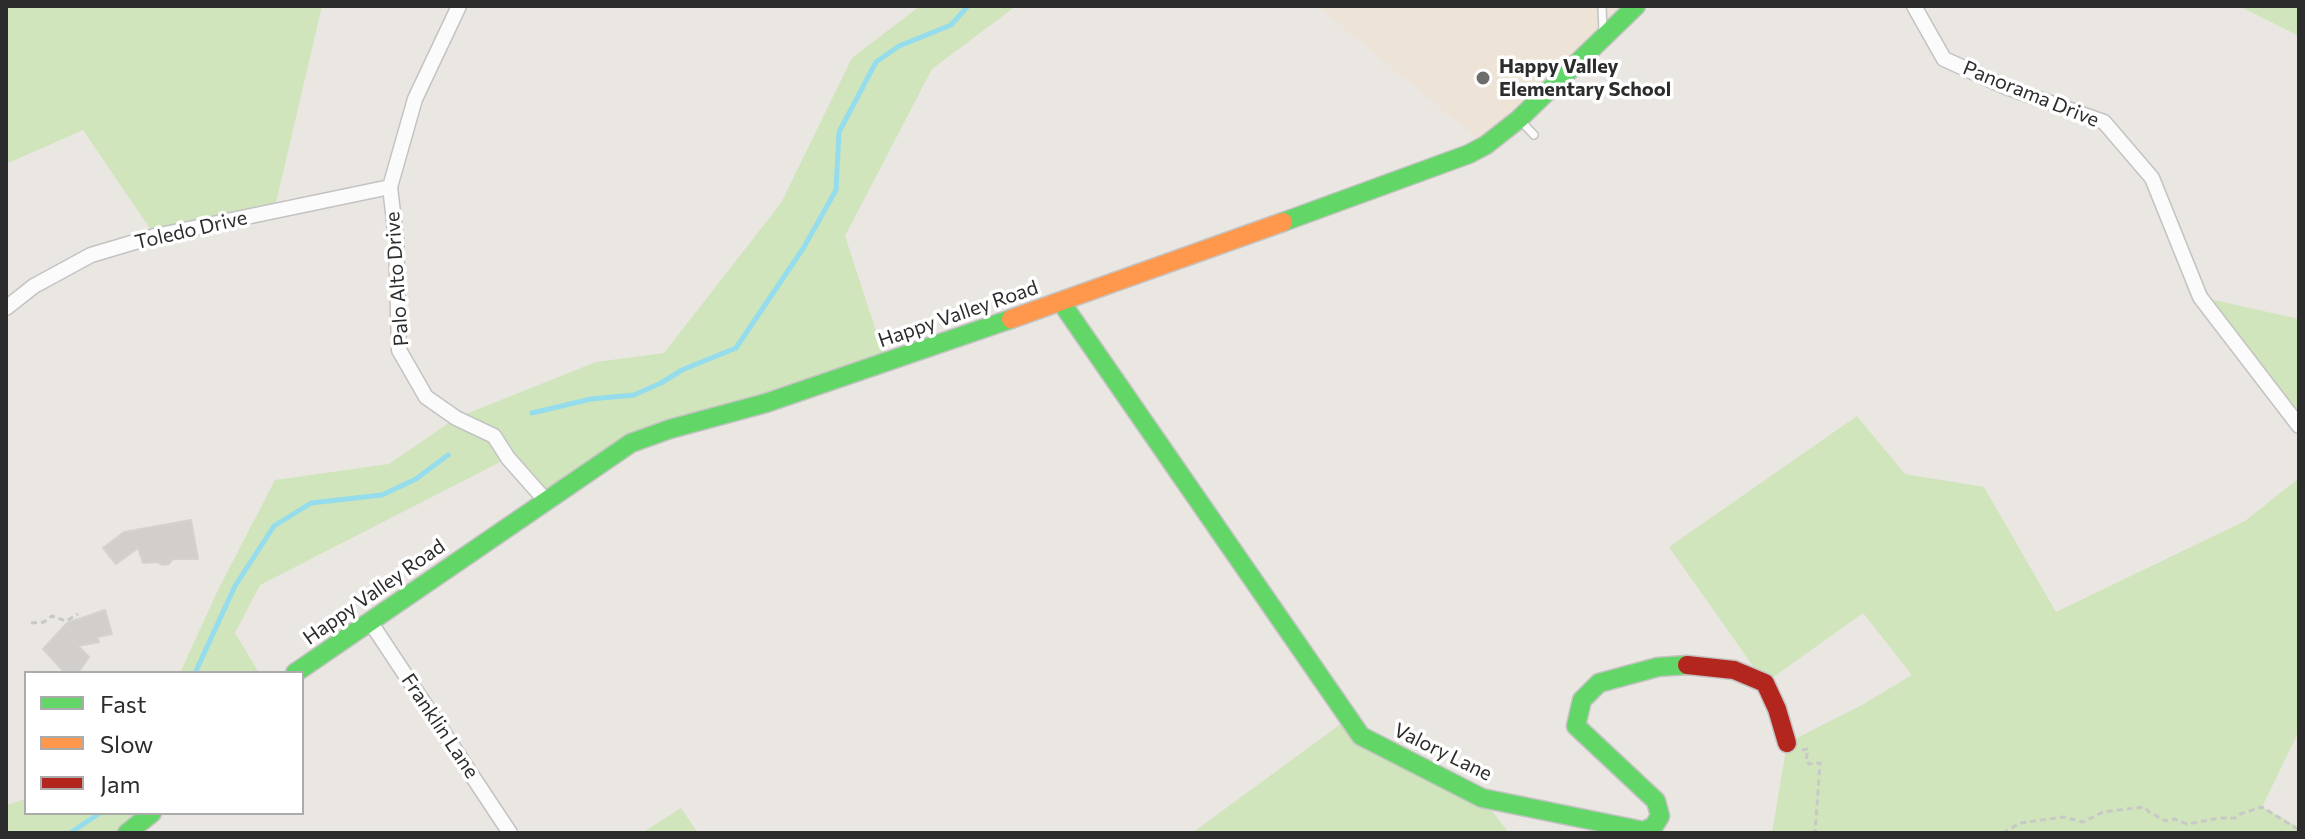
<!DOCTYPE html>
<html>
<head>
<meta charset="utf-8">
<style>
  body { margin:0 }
  #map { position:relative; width:2305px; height:839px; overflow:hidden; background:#eae6e2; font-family:Commissioner,sans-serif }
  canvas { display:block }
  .frame { position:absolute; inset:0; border:8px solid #2c2c2c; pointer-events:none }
  .legend { position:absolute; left:24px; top:671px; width:280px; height:144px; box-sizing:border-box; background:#fff; border:2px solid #ababab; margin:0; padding:10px 14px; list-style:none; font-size:24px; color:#2c2c2c }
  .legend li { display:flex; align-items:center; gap:16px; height:40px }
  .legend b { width:40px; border:2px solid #ababab }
</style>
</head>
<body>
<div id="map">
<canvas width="2305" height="839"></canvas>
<div class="frame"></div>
<ul class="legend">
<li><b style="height:10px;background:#63d668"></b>Fast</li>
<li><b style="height:10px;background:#ff974d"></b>Slow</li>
<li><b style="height:10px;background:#b3261e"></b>Jam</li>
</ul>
</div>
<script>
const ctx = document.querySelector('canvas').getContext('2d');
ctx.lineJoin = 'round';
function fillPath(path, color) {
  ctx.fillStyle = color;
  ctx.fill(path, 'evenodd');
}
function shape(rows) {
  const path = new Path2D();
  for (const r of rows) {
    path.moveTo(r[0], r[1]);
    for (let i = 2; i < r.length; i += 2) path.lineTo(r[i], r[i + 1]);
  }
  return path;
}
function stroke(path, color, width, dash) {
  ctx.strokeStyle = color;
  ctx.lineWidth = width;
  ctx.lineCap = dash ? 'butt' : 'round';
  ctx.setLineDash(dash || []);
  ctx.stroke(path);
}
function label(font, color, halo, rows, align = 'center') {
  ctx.font = font + ' Commissioner,sans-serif';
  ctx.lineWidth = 7;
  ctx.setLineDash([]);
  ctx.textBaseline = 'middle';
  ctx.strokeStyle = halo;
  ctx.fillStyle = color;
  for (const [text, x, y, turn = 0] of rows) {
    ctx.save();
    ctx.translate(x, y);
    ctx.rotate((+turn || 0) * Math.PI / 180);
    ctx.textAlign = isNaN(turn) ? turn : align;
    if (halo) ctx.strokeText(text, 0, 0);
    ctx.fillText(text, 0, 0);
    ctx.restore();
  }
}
fillPath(shape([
  [1317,6,1636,6,1486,145]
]), '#ede4d7');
fillPath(shape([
  [6,6,322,6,274,211,155,236,83,130,6,164],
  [920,6,1016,6,932,69,845,236,886,362,670,429,546,501,508,458,260,585,235,633,259,673,180,673,218,590,275,480,389,464,456,418,596,362,664,353,781,203,852,58],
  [2239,6,2299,6,2299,36],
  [2200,297,2299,319,2299,426],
  [1857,416,1905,474,1984,487,2056,612,2245,521,2299,478,2299,731,2262,807,2299,827,2299,833,1772,833,1787,743,1860,706,1912,675,1863,613,1765,683,1669,547],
  [1349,718,1361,736,1482,798,1509,833,1192,833],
  [26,799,26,813,152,813,127,833,6,833,6,805],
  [681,808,698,833,642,833]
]), '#d0e5bb');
stroke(shape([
  [532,413,591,399,634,395,661,383,682,370,736,348,804,247,836,190,839,132,876,62,899,46,951,25,968,6],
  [195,673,235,586,274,526,311,503,382,495,416,479,448,455],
  [70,833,100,813]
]), '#95ddec', 5);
const building = shape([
  [191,520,198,559,173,559,169,564,162,565,157,562,143,563,138,548,116,564,103,548,124,532,191,520],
  [105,610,112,634,97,637,99,642,78,646,89,657,78,673,65,673,43,649,67,623,105,610]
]);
fillPath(building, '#d1cecb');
stroke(building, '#d5d2ce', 2);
const lane = shape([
  [1602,6,1603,32],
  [1520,120,1534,135]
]);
const street = shape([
  [459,6,415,99,390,187,396,238,399,350,426,397,456,418,494,436,508,458,546,501],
  [1914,6,1944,59,2006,87,2104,122,2152,178,2200,297,2299,426],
  [6,308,34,286,91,255,155,236,390,187],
  [369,620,510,833]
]);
const fast = shape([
  [1283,222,1469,154,1486,145,1519,119,1636,6],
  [1061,302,1361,736,1482,798,1644,831,1654,826,1660,816,1656,801,1576,726,1582,700,1599,683,1658,667,1687,665],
  [295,673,631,443,670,429,766,403,1011,319],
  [127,833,152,813]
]);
const slow = shape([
  [1011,319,1283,222]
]);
const jam = shape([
  [1687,665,1734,670,1765,683,1777,709,1787,743]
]);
stroke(lane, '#c4c3c3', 10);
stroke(street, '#c4c3c3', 17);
stroke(fast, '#c4c3c3', 21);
stroke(slow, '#c4c3c3', 21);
stroke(jam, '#c4c3c3', 21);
stroke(shape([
  [31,623,44,622,52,616,66,621,78,614],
  [1802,750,1808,749,1806,761,1809,764,1820,763,1815,833],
  [2003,833,2020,823,2064,817,2083,822,2103,812,2144,807,2149,812,2166,821,2174,819,2187,824,2220,818,2235,818,2240,814,2262,807,2299,830]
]), '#c8c8c7', 3, [6, 4]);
stroke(lane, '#fcfbfb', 7);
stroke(street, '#fcfbfb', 14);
stroke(fast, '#63d668', 18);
stroke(slow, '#ff974d', 18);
stroke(jam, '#b3261e', 18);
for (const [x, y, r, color] of [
  [1483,78,8,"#6e6d6c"]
]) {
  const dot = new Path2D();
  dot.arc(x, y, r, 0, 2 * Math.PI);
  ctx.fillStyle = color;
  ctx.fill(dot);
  stroke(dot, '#fff', 3);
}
label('bold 20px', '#2c2c2c', '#fff', [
  ["Happy Valley",1499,66],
  ["Elementary School",1499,89]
], 'left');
label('20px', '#2c2c2c', '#fff', [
  ["Panorama Drive",2031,94,22],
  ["Toledo Drive",191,230,-13],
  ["Palo Alto Drive",397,279,-94],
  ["Happy Valley Road",958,314,-19],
  ["Happy Valley Road",374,592,-35],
  ["Franklin Lane",440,726,56],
  ["Valory Lane",1443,752,26]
]);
</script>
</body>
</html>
